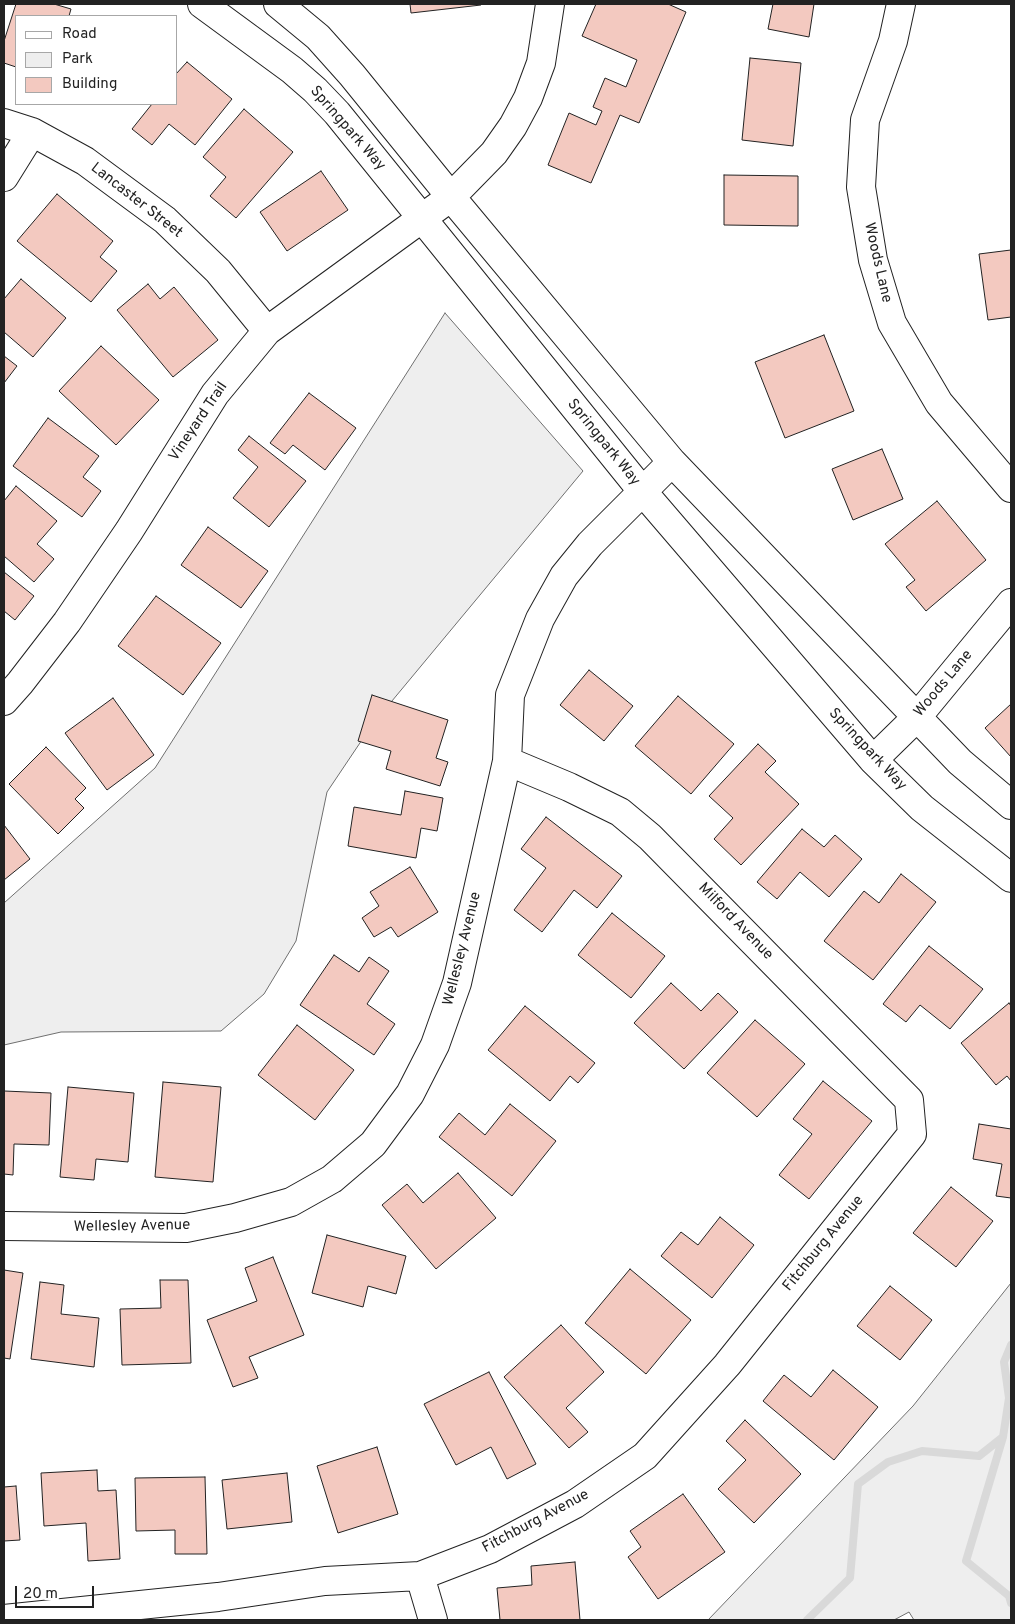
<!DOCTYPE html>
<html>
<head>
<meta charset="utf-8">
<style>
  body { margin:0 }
  #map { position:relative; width:1015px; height:1624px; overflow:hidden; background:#fff; font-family:Overpass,sans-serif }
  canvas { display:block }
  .frame { position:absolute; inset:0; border:5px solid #222; pointer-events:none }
  .legend { position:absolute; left:15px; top:15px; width:162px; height:90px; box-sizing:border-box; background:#fff; border:1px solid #a7a7a7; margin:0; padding:6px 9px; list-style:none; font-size:15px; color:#222 }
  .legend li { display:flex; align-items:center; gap:10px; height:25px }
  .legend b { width:25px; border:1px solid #a7a7a7 }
  .scale { position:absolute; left:15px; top:1586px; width:79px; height:22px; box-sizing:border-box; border:2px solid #222; border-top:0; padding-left:6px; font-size:15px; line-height:18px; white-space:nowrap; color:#222; -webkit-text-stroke:4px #fff; paint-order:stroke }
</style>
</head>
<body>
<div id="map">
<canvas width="1015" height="1624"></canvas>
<div class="frame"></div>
<ul class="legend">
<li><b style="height:6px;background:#fff"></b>Road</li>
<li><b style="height:14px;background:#eee"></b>Park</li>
<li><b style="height:14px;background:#f3c9c0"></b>Building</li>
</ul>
<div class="scale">20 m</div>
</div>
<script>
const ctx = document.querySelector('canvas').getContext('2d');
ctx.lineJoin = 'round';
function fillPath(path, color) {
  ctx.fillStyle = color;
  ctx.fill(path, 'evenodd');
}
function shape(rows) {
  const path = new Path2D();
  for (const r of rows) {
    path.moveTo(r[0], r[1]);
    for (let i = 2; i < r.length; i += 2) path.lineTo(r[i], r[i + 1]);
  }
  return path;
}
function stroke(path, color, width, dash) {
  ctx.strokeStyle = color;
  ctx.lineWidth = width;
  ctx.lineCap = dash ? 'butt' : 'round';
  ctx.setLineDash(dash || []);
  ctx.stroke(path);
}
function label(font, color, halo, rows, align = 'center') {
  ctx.font = font + ' Overpass,sans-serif';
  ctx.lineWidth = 4;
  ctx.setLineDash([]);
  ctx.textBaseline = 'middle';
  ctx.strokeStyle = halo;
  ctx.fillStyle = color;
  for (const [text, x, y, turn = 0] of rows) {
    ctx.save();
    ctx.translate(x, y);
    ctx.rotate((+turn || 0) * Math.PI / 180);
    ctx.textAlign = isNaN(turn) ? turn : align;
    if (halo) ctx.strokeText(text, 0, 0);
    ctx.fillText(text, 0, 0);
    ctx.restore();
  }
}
const green = shape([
  [445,313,583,471,372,725,327,792,296,941,264,994,221,1031,61,1032,4,1045,4,903,155,768,445,313],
  [1011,1283,1011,1620,914,1620,909,1612,894,1620,708,1620,913,1406,1011,1283]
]);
fillPath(green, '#eee');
stroke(green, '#6f6f6f', 1);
stroke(shape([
  [1003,1437,966,1561,1009,1596,1011,1603],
  [807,1620,850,1578,858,1484,888,1462,922,1451,979,1456,1003,1437,1009,1398,1004,1362,1011,1345]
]), '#d9d9d9', 8);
const building = shape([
  [16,4,54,4,71,9,69,16,16,16,16,67,4,63,4,41,16,4],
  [410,4,481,4,481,5,411,13,410,4],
  [596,4,668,4,686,12,639,123,620,115,591,183,548,165,569,113,596,125,602,111,593,107,605,78,626,87,637,60,582,36,596,4],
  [773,4,814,4,809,37,768,29,773,4],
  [750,58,801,63,793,146,742,140,750,58],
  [187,62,232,99,195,145,169,124,152,145,132,129,152,104,176,104,176,74,187,62],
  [244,109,293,152,236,218,210,196,226,177,203,157,244,109],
  [321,171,348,210,287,251,260,212,321,171],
  [724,175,798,176,798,226,724,225,724,175],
  [57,194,113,241,100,257,117,271,91,302,17,241,57,194],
  [1011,250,1011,317,988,320,979,254,1011,250],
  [21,279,66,318,33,357,4,332,4,299,21,279],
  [148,284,160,299,174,287,218,340,173,377,117,310,148,284],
  [824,335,854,411,785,438,755,362,824,335],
  [101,346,159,400,116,445,59,391,101,346],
  [4,356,17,366,4,383,4,356],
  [309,393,356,428,325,470,293,445,285,454,270,443,309,393],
  [48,418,99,456,83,477,101,491,82,517,13,466,48,418],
  [249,436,306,481,269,527,233,498,258,467,238,450,249,436],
  [882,449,903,499,853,520,832,469,882,449],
  [16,486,57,521,37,544,54,559,34,582,4,556,4,501,16,486],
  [937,501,986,560,926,611,906,587,915,580,885,544,937,501],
  [208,527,268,571,241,608,181,565,208,527],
  [4,572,34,596,15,620,4,611,4,572],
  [156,596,221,643,183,695,118,646,156,596],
  [589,670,633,706,604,741,560,705,589,670],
  [372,695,448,720,436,758,448,762,440,786,386,769,391,751,358,741,372,695],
  [678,696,734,744,691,794,635,746,678,696],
  [113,698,154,755,107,790,65,733,113,698],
  [1011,704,1011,757,985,728,1011,704],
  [758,744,776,761,765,772,799,804,741,865,714,839,733,818,709,796,758,744],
  [46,747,86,788,75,799,84,808,58,834,9,784,46,747],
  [405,791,443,798,437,831,421,828,416,858,348,846,354,807,401,815,405,791],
  [546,817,622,876,597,908,574,890,542,932,514,910,546,868,521,849,546,817],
  [4,825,30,859,4,880,4,825],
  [802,829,824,847,835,835,862,859,829,897,800,872,777,899,757,882,802,829],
  [410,867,438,912,398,937,391,927,374,937,362,918,379,906,370,892,410,867],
  [901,874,936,902,873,980,824,941,864,891,879,903,901,874],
  [612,913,665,956,631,998,578,955,612,913],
  [929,946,983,989,950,1029,920,1005,906,1022,883,1004,929,946],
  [334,955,359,972,369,957,389,971,367,1004,395,1024,374,1055,300,1005,334,955],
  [671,983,701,1011,718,993,738,1012,684,1069,634,1023,671,983],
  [1009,1003,1011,1006,1011,1081,1007,1076,996,1085,961,1043,1009,1003],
  [525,1006,595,1063,578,1083,570,1076,550,1101,488,1050,525,1006],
  [755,1020,805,1064,757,1117,707,1073,755,1020],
  [297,1025,354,1070,315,1120,258,1075,297,1025],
  [823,1081,872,1121,809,1199,779,1175,812,1134,793,1119,823,1081],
  [163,1082,221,1087,213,1182,155,1177,163,1082],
  [68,1087,134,1093,128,1162,96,1159,94,1180,60,1177,68,1087],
  [4,1091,51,1093,49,1145,14,1144,13,1175,4,1174,4,1091],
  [510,1104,556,1141,512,1196,439,1137,459,1113,485,1135,510,1104],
  [979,1124,1011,1129,1011,1198,996,1196,1002,1164,973,1159,979,1124],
  [458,1173,496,1218,436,1269,382,1205,407,1184,423,1203,458,1173],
  [951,1187,993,1221,956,1267,913,1233,951,1187],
  [720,1217,754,1245,712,1298,661,1256,681,1232,698,1245,720,1217],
  [327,1235,406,1256,396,1294,368,1286,363,1307,312,1293,327,1235],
  [273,1257,304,1335,249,1357,258,1378,233,1387,207,1320,257,1301,245,1268,273,1257],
  [630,1269,691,1320,646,1374,585,1323,630,1269],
  [4,1270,23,1273,10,1359,4,1358,4,1270],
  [160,1280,188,1280,191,1363,122,1365,120,1309,161,1308,160,1280],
  [40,1282,64,1285,61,1314,99,1318,94,1367,31,1359,40,1282],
  [890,1286,932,1320,900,1360,857,1326,890,1286],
  [561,1325,604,1372,566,1408,588,1432,569,1448,504,1377,561,1325],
  [833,1370,878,1407,834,1460,763,1401,784,1375,811,1397,833,1370],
  [489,1372,536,1464,507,1479,491,1447,456,1465,424,1404,489,1372],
  [745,1420,801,1474,754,1523,718,1489,746,1460,726,1441,745,1420],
  [377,1447,398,1514,338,1533,317,1466,377,1447],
  [97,1470,98,1491,116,1490,120,1559,88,1561,86,1523,44,1526,41,1473,97,1470],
  [287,1473,292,1522,227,1529,222,1480,287,1473],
  [205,1477,207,1554,175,1554,175,1530,136,1531,135,1478,205,1477],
  [16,1486,20,1540,4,1541,4,1487,16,1486],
  [683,1494,725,1552,658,1599,628,1557,641,1547,630,1531,683,1494],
  [575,1562,580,1620,500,1620,497,1588,532,1585,531,1566,575,1562]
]);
fillPath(building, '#f3c9c0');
stroke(building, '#222', 1);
const minor = shape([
  [202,4,292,70,315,90,337,113,643,492,873,760,922,808,1011,878],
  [278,4,318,37,352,75,451,197,672,462,960,762,1011,805],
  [901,4,893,41,865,120,861,187,873,260,892,323,939,403,1011,488],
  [4,123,32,132,85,161,165,220,218,271,267,331],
  [4,177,32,132],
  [4,701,20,683,67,622,129,531,215,394,267,331,451,197,494,153,513,126,528,98,541,63,550,4],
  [873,760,917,717,1011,603],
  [4,1226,186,1228,235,1218,291,1202,332,1179,373,1144,410,1094,435,1045,457,983,507,761,510,695,540,619,564,576,590,544,672,462],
  [420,1576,433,1620],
  [4,1619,218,1597,325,1581,420,1576,490,1549,575,1504,645,1456,727,1365,912,1134,909,1100,650,837,620,812,569,787,507,761]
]);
stroke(minor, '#222', 30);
stroke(minor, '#fff', 28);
label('15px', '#222', '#fff', [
  ["Springpark Way",347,129,49],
  ["Lancaster Street",136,201,38],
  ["Woods Lane",877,263,77],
  ["Vineyard Trail",199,422,-56],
  ["Springpark Way",603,443,51],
  ["Woods Lane",944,684,-50],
  ["Springpark Way",867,750,47],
  ["Milford Avenue",735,922,46],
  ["Wellesley Avenue",463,949,-76],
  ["Wellesley Avenue",132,1227,-1],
  ["Fitchburg Avenue",824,1244,-51],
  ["Fitchburg Avenue",536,1522,-28]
]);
</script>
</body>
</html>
